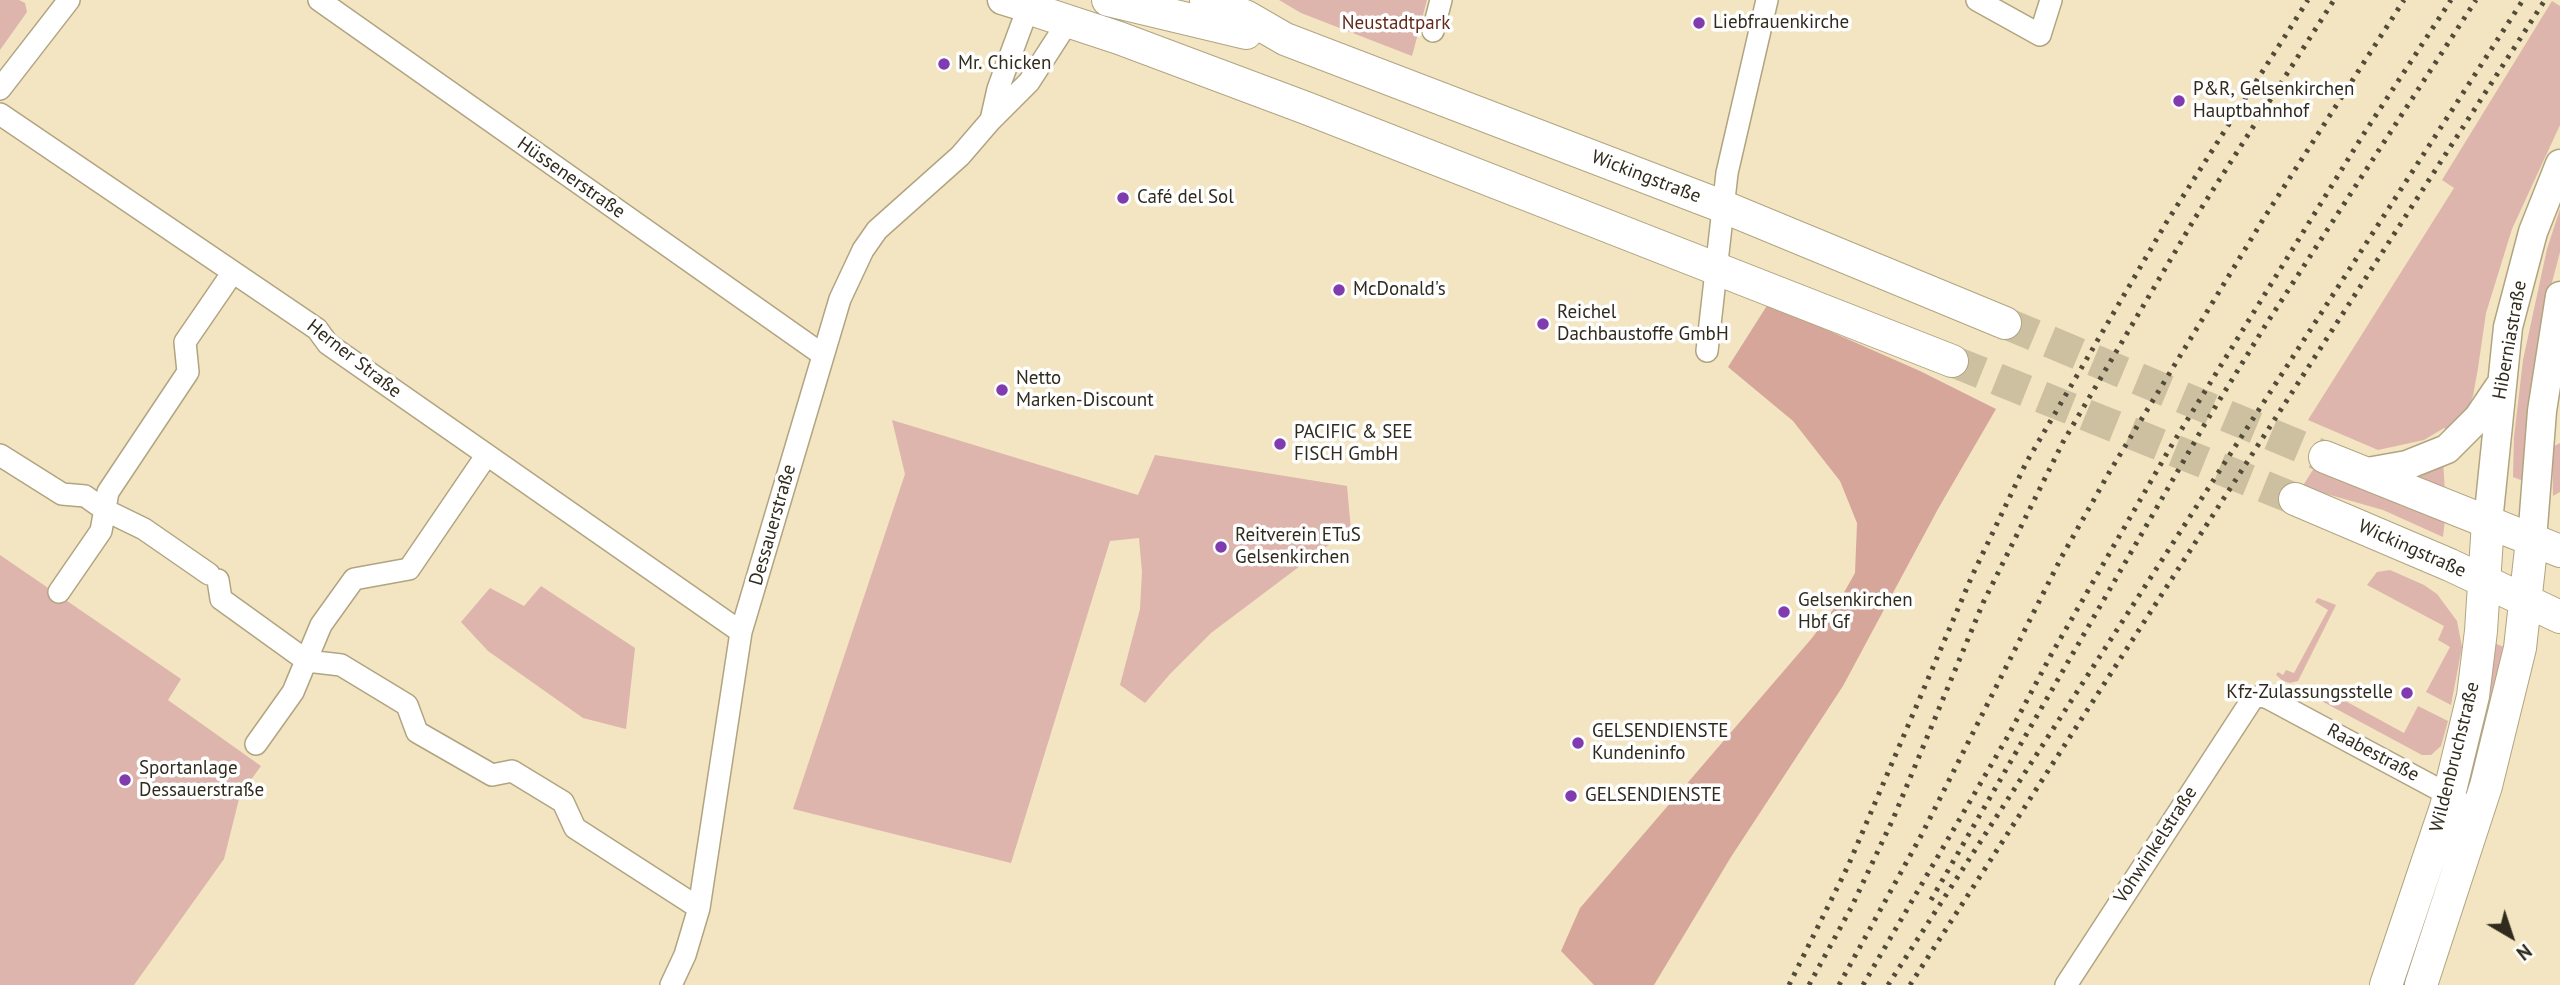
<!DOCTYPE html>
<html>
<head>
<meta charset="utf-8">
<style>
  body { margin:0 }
  #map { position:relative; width:2560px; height:985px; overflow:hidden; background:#f3e5c1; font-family:"PT Sans",sans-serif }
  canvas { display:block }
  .north { position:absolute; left:2476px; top:901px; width:70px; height:70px; -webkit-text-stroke:5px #fff; paint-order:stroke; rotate:141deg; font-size:19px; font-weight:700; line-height:28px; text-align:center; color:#302b1d }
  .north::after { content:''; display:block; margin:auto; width:24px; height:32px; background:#302b1d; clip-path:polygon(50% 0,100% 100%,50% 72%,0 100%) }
</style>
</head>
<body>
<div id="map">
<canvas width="2560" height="985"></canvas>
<div class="north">N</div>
</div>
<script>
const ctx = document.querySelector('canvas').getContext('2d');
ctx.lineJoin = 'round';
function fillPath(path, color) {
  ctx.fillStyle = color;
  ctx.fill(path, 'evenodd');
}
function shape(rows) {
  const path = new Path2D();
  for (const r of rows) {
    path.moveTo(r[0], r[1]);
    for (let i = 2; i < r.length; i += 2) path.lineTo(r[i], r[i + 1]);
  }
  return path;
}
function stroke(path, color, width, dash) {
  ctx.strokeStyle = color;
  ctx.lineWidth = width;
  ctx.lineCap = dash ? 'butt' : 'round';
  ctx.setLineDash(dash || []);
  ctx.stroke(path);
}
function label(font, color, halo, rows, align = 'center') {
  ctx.font = font + ' "PT Sans",sans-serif';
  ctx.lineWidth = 7;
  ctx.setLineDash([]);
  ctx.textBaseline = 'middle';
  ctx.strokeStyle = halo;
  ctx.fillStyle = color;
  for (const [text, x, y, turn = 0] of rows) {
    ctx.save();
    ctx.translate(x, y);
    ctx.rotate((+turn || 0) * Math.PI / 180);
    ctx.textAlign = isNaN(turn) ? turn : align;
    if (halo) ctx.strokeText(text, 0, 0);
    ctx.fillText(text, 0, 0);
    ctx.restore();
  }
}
fillPath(shape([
  [0,0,19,0,25,3,27,12,0,50],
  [1279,0,1427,0,1412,56,1301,13],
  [2552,1,2560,6,2560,125,2512,229,2486,313,2478,368,2473,396,2465,415,2451,433,2444,428,2424,440,2378,450,2308,420,2454,188,2442,180],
  [2560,209,2560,252,2549,294,2526,482,2513,477,2514,437,2523,360,2547,249],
  [892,420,1138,495,1155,455,1347,486,1351,530,1320,551,1211,633,1170,674,1145,703,1120,685,1140,609,1142,572,1139,538,1110,541,1011,863,793,809,905,474],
  [2560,443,2560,492,2553,496,2552,447],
  [2443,461,2445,492,2405,477],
  [2316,465,2445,519,2443,537,2383,510,2302,487],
  [0,555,181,679,168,700,261,766,240,795,224,859,134,985,0,985],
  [2390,570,2424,585,2437,594,2457,621,2462,647,2451,705,2426,692,2450,647,2438,640,2444,626,2367,585,2377,572],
  [541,586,635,648,626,729,583,718,488,651,461,622,490,588,524,606],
  [2318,598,2336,605,2298,681,2290,683,2283,681,2276,675,2278,672,2283,675,2286,670,2294,673,2328,610,2315,602],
  [2494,643,2504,647,2496,685,2479,748,2473,746],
  [2310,686,2325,694,2327,691,2404,733,2418,706,2448,721,2441,746,2431,755,2422,755,2314,697]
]), '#ddb5ac');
fillPath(shape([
  [1768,304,1920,371,1996,409,1938,509,1843,686,1731,857,1654,985,1594,985,1561,951,1580,908,1812,638,1838,603,1855,573,1857,523,1840,481,1793,421,1728,367]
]), '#d6a69b');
stroke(shape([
  [2005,323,2325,457],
  [1952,361,2295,499]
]), '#ccc0a0', 32, [32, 16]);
const minor = shape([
  [319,0,823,355],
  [1977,0,2040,35,2051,0],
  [1433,31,1441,0],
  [0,89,69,0],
  [0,114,317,329,328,344,741,632],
  [991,120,998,89,1028,8],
  [1707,351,1727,173,1767,0],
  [0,455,62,494,85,496,105,510,144,529,209,574],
  [218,580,221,599,307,661,341,665,407,705,417,732,492,775,512,771,563,802,575,828,699,908],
  [59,592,101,531,108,492,188,372,185,342,233,272],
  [256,744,293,692,321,625,354,579,409,569,486,456],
  [671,985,685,955,699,908,741,632,840,299,863,250,877,230,960,156,991,120,1029,82,1069,20],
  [2066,985,2253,698,2262,696,2268,698,2449,795,2464,805,2466,834]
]);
const secondary = shape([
  [1002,0,1028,8],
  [2362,473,2407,465,2447,449,2478,418,2499,387],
  [2488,522,2508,327,2533,232,2560,164],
  [2532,540,2542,411,2560,296]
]);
const primary = shape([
  [1030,0,1028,8,1119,38,1306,108,1952,361],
  [1108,0,1246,33],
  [1206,0,1247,17,1285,39,1724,207,2005,323],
  [2325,457,2560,551],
  [2295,499,2450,565,2560,617],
  [2386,985,2446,807,2473,696,2481,631,2488,522],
  [2421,985,2486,786,2520,648,2532,540]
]);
stroke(minor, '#b1a481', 24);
stroke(secondary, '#b1a481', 31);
stroke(primary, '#b1a481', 34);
stroke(minor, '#fff', 21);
stroke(secondary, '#fff', 28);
stroke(primary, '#fff', 32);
stroke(shape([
  [1931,900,2206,422,2265,326,2476,0],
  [1789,985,1848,866,1972,576,2026,463,2166,223,2308,0],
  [1809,985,1851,908,1893,819,1983,603,2063,442,2195,218,2334,0],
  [1839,985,1922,834,2061,558,2110,471,2264,218,2404,0],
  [1863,985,2008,736,2051,655,2170,448,2363,135,2451,0],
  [1888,985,2523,0],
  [1910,985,2545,0]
]), '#524b39', 5, [3.5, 7]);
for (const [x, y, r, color] of [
  [1699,23,7,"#803baf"],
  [944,64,7,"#803baf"],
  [2179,101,7,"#803baf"],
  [1123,198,7,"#803baf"],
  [1339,290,7,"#803baf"],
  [1543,324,7,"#803baf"],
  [1002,390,7,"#803baf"],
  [1280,444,7,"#803baf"],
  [1221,547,7,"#803baf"],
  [1784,612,7,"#803baf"],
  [2407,693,7,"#803baf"],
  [1578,743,7,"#803baf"],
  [125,780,7,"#803baf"],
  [1571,796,7,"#803baf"]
]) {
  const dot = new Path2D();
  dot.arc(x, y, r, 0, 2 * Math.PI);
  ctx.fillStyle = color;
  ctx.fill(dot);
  stroke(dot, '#fff', 2.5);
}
label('19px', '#302b1d', '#fff', [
  ["Liebfrauenkirche",1713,23],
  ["Mr. Chicken",958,64],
  ["P&R, Gelsenkirchen",2193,90],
  ["Hauptbahnhof",2193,112],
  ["Café del Sol",1137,198],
  ["McDonald's",1353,290],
  ["Reichel",1557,313],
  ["Dachbaustoffe GmbH",1557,335],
  ["Netto",1016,379],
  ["Marken-Discount",1016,401],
  ["PACIFIC & SEE",1294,433],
  ["FISCH GmbH",1294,455],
  ["Reitverein ETuS",1235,536],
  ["Gelsenkirchen",1235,558],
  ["Gelsenkirchen",1798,601],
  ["Hbf Gf",1798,623],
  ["Kfz-Zulassungsstelle",2393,693,"right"],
  ["GELSENDIENSTE",1592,732],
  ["Kundeninfo",1592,754],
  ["Sportanlage",139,769],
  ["Dessauerstraße",139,791],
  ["GELSENDIENSTE",1585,796]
], 'left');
label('19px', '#64291d', '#fff', [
  ["Neustadtpark",1396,24]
]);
label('19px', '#302b1d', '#fff', [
  ["Wickingstraße",1646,177,21],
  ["Hüssenerstraße",571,178,35],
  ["Hiberniastraße",2510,340,-80],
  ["Herner Straße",354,359,38],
  ["Dessauerstraße",773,525,-74],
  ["Wickingstraße",2412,549,24],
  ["Raabestraße",2373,753,28],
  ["Wildenbruchstraße",2455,757,-76],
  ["Vohwinkelstraße",2156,845,-57]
]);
</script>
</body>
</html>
